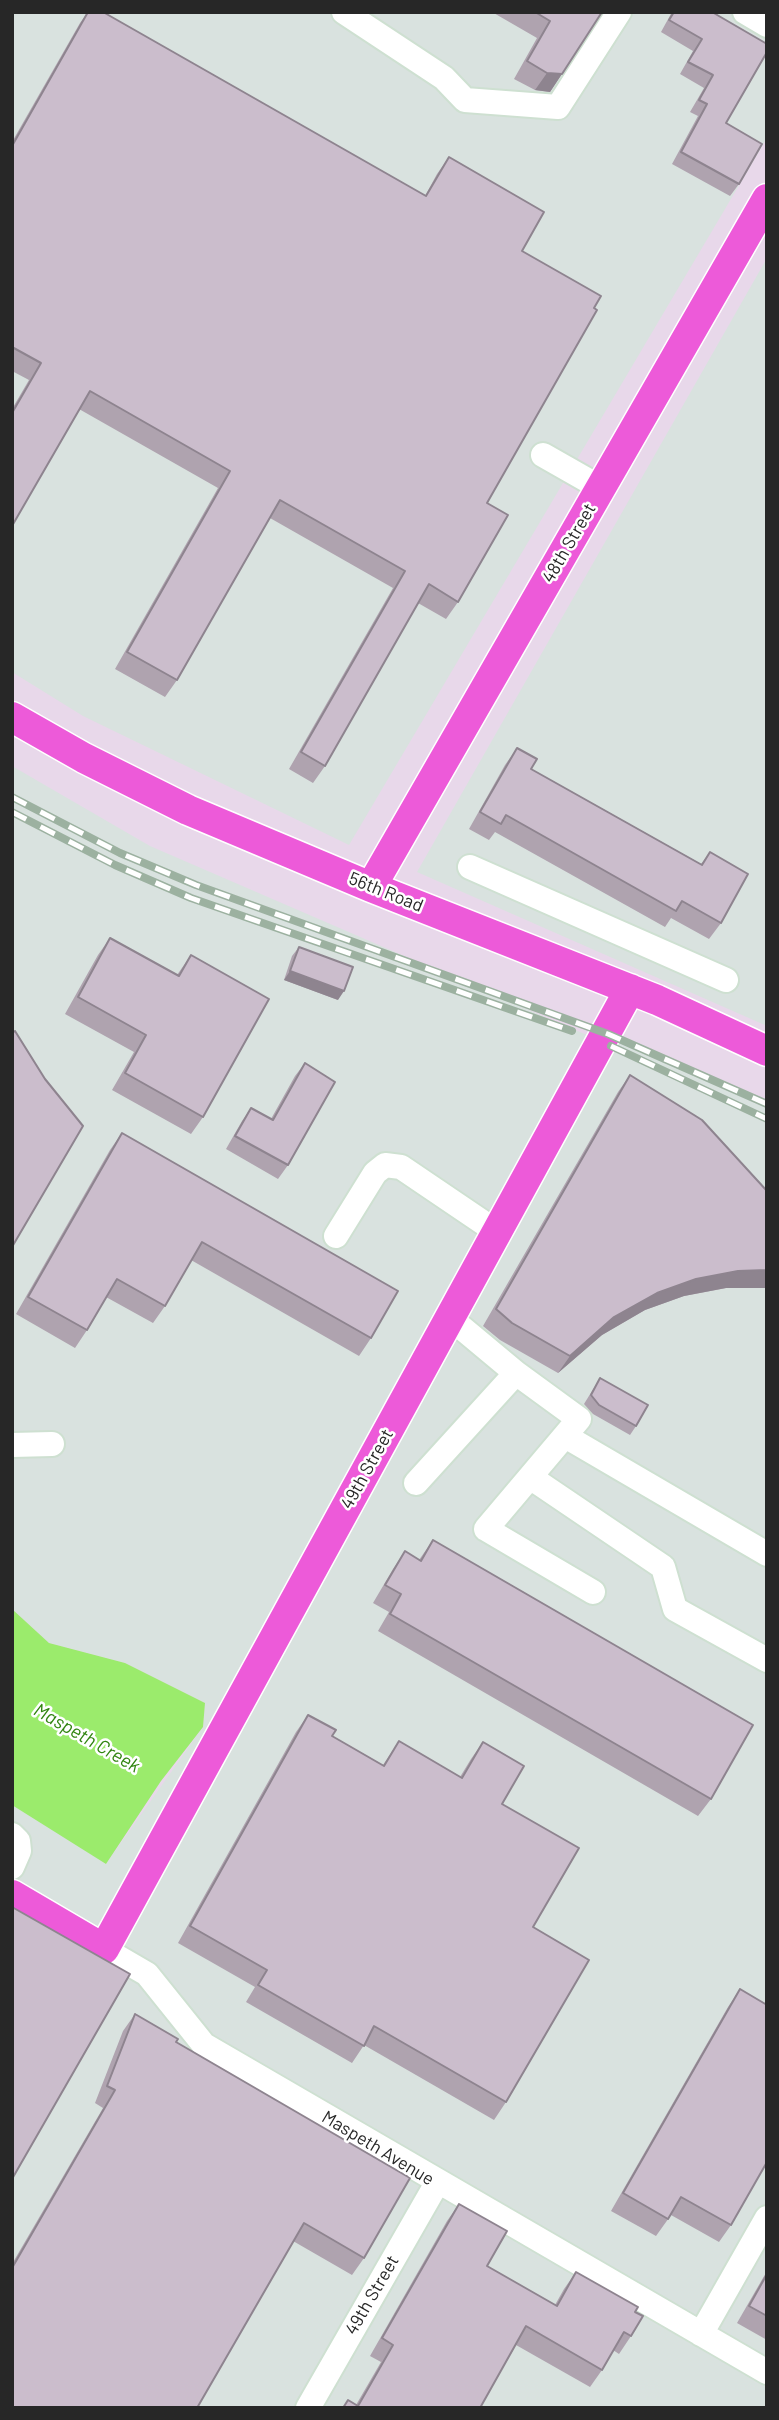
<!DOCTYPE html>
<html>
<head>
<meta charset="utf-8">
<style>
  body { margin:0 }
  #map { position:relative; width:779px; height:2420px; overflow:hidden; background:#e8d8ea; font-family:Barlow,sans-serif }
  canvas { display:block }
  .frame { position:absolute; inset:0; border:14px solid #272727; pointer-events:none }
</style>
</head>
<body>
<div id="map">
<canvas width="779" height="2420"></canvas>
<div class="frame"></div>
</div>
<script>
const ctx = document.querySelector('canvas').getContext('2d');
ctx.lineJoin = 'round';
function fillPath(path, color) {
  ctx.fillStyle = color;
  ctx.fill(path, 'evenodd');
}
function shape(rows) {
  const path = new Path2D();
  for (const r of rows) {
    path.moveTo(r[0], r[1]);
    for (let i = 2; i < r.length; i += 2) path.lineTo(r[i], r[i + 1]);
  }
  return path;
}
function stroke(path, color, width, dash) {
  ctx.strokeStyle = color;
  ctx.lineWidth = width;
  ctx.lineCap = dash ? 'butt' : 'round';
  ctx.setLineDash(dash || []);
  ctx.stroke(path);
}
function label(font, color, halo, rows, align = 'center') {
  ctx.font = font + ' Barlow,sans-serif';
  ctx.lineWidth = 5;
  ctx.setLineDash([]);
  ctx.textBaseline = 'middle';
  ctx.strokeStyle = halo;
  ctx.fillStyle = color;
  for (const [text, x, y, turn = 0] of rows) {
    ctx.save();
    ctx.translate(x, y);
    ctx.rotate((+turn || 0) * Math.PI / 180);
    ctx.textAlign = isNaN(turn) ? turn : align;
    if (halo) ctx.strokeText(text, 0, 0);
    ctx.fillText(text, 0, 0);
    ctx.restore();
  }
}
fillPath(shape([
  [12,12,745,12,767,25,767,138,349,845,83,716,12,672],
  [767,258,767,1026,417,872],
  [12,766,150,846,603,1042,608,1034,767,1105,767,2408,12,2408,12,1801,106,1864,203,1727,205,1703,125,1663,49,1643,12,1609]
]), '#d9e2df');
fillPath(shape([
  [12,1609,49,1643,125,1663,205,1703,203,1727,161,1781,106,1864,12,1805]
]), '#9beb6c');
const minor = shape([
  [344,12,444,78,465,100,558,107,619,12],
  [745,12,767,25],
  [543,455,601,488],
  [470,867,726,980],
  [336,1236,375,1173,385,1165,401,1167,497,1232],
  [516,1373,579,1419,486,1529,593,1592],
  [565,1436,767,1554],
  [12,1445,52,1444],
  [530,1477,663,1567,675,1609,767,1660],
  [416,1483,516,1373,450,1318],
  [12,1835,18,1841,19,1851,12,1867],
  [104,1949,147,1974,204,2045,767,2372],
  [701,2334,767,2218],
  [308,2408,437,2183]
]);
const major = shape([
  [12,717,84,758,188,810,371,887,657,1000,767,1051],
  [371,887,767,199],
  [12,1895,104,1949,630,989]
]);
stroke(minor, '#cee0d1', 28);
stroke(major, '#fff', 33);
stroke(minor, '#fff', 24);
stroke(major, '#ed5ad9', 30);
const rail = shape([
  [12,797,120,853,196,885,608,1034,767,1104],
  [12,812,115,865,191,898,572,1031],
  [611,1046,767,1119]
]);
stroke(rail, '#9cb1a0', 8);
stroke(rail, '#fff', 5, [16]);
fillPath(shape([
  [88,12,103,12,425,196,437,174,449,157,522,251,487,503,458,602,446,619,418,603,325,766,313,783,289,769,393,588,270,518,177,680,165,697,115,669,218,488,79,409,12,526,12,409,29,380,12,371,12,142,80,23],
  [492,12,602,12,550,92,535,90,514,79,537,38],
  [672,12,712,12,726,123,739,184,730,196,672,164,698,116,690,112,704,88,680,74,693,51,661,32],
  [517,748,531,769,701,864,710,852,721,923,709,939,671,918,665,927,495,832,489,840,469,829,505,765],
  [110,938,177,975,191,955,203,1117,191,1134,112,1090,134,1052,65,1014,98,955],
  [299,947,338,1000,284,980,292,956],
  [305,1063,288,1165,278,1179,226,1149,242,1121,251,1108,271,1119,295,1076],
  [630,1075,726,1288,684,1296,645,1310,602,1335,558,1373,500,1340,483,1326,618,1092],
  [122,1133,371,1338,359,1356,191,1260,165,1306,153,1323,106,1297,87,1330,75,1348,16,1314,110,1150],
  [600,1378,636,1426,630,1435,593,1414,584,1404],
  [433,1540,711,1799,698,1816,378,1631,389,1612,373,1603,393,1569,405,1551,419,1560],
  [308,1715,332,1736,383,1765,399,1741,460,1777,471,1759,483,1742,502,1804,533,1927,506,2102,494,2120,364,2045,352,2063,246,2002,255,1987,178,1943,296,1732],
  [740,1989,731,2225,719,2242,671,2215,656,2236,611,2211,728,2007],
  [135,2014,176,2042,364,2258,352,2275,293,2241,12,2408,12,2264,103,2108,95,2103,123,2031],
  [459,2204,487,2266,555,2305,564,2289,576,2272,635,2312,631,2336,619,2354,613,2350,602,2370,590,2387,516,2345,480,2408,342,2408,348,2400,356,2405,381,2362,370,2356,447,2221],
  [767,2271,767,2340,737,2323]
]), '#afa3af');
fillPath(shape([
  [547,73,562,74,550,92,535,90],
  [290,971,344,991,338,1000,284,980],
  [767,1270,767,1288,726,1288,684,1296,645,1310,602,1335,558,1373,570,1356,614,1317,657,1293,696,1279,738,1271]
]), '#8e848f');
const building = shape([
  [88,12,103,12,426,196,449,157,544,212,522,251,601,296,594,308,597,310,487,503,508,515,458,602,429,584,325,766,301,752,405,571,280,500,177,680,127,652,230,471,90,391,12,526,12,413,41,363,12,347,12,146,88,12],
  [535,12,602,12,562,74,547,73,527,61,550,21,535,12],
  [674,12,712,12,767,44,767,52,726,123,762,144,739,184,681,152,707,104,699,100,713,75,688,62,702,39,669,20,674,12],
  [517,748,537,759,531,769,702,865,710,852,748,874,721,923,682,901,676,911,506,815,501,824,480,812,517,748],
  [110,938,179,976,191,955,269,999,203,1117,125,1073,146,1035,78,997,110,938],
  [299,947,353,967,344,991,290,971,299,947],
  [15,1031,45,1079,83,1126,12,1247,12,1033,15,1031],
  [305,1063,335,1082,288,1165,235,1136,251,1108,273,1120,305,1063],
  [630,1075,702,1120,767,1191,767,1270,738,1271,696,1279,657,1293,614,1317,570,1356,512,1323,496,1309,630,1075],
  [122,1133,398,1291,371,1338,202,1242,165,1306,117,1279,87,1330,28,1297,122,1133],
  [600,1378,648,1405,636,1426,599,1405,591,1395,600,1378],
  [433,1540,753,1725,711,1799,390,1614,401,1594,385,1585,405,1551,421,1561,433,1540],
  [308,1715,336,1730,332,1736,384,1766,399,1741,462,1778,483,1742,524,1766,502,1804,579,1848,533,1927,589,1960,506,2102,374,2026,364,2046,258,1985,267,1970,190,1926,308,1715],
  [12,1907,130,1974,12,2179,12,1907],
  [740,1989,767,2005,767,2162,731,2225,681,2197,668,2219,623,2193,740,1989],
  [135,2014,178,2039,176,2042,410,2178,364,2258,304,2223,197,2408,12,2408,12,2268,115,2090,107,2086,135,2014],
  [459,2204,507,2231,487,2266,557,2306,576,2272,638,2307,635,2312,643,2316,631,2336,624,2332,602,2370,526,2326,480,2408,343,2408,348,2400,358,2406,393,2345,382,2338,459,2204],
  [767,2274,767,2316,749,2306,767,2274]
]);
fillPath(building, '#cbbdcc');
stroke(building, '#8e848f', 2);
label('18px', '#272727', '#fff', [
  ["48th Street",569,543,-60],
  ["56th Road",386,892,22],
  ["49th Street",367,1469,-61],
  ["Maspeth Avenue",378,2148,31],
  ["49th Street",372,2295,-60]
]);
label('italic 19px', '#318510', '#fff', [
  ["Maspeth Creek",87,1738,30]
]);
</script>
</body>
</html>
